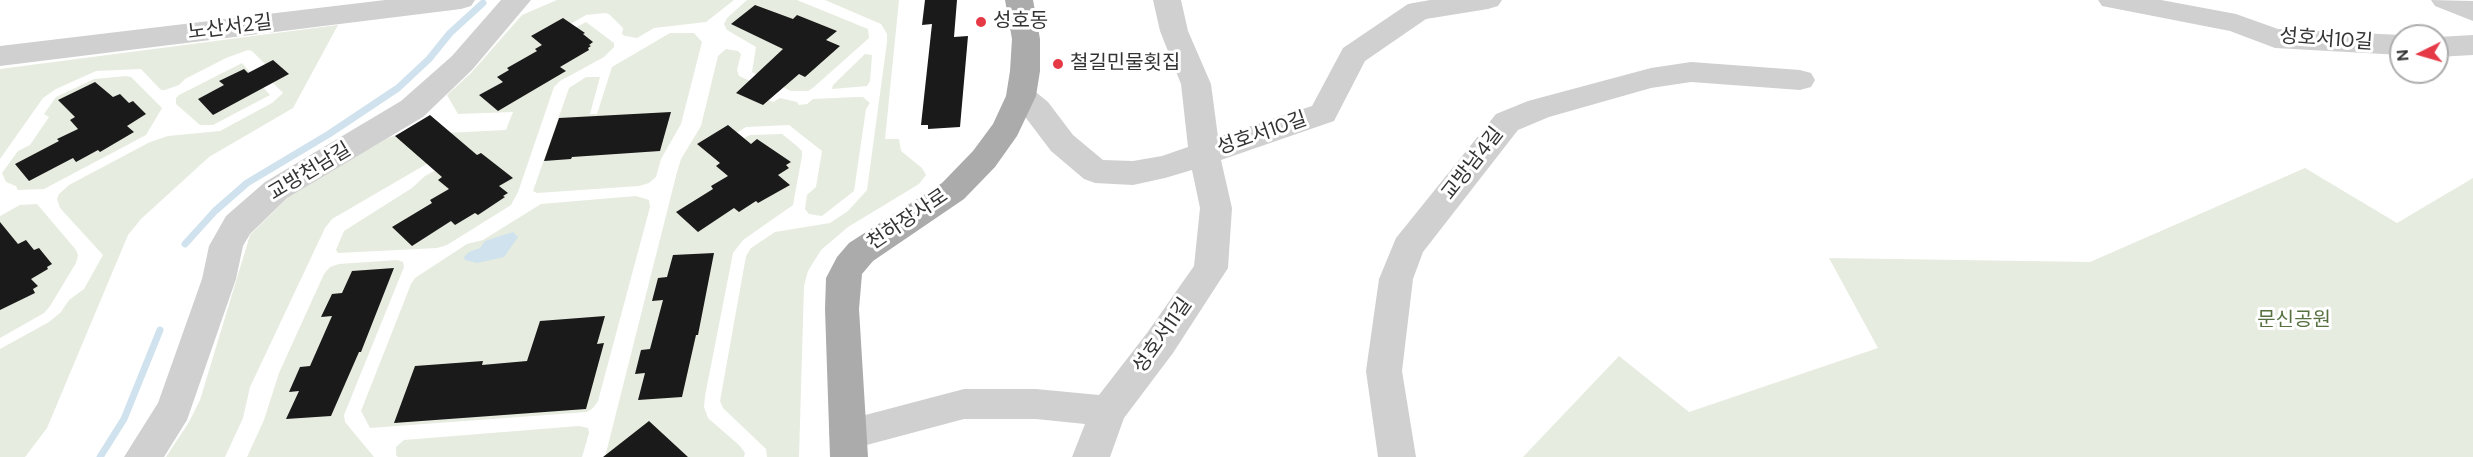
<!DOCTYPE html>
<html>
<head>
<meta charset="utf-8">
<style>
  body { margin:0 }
  #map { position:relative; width:2473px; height:457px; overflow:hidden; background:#fff; font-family:"DM Sans",sans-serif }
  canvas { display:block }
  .north { position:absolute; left:2389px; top:24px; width:60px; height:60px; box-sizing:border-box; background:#fff; border:2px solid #adadad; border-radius:50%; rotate:265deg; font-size:16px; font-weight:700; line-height:24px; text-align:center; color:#333 }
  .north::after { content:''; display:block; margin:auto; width:21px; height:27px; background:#e63946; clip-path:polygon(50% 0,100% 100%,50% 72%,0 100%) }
</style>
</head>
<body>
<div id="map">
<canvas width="2473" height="457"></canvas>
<div class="north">N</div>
</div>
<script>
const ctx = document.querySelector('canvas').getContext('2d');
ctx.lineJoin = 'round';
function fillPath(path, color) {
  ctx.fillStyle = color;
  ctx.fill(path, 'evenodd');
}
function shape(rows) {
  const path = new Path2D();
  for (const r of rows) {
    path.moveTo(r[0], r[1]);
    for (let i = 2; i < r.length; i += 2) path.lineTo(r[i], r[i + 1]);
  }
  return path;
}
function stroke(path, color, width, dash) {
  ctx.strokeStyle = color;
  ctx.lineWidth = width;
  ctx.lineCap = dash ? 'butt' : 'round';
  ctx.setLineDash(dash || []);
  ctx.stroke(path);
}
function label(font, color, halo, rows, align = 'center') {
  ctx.font = font + ' "DM Sans","Noto Sans KR",sans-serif';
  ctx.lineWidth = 6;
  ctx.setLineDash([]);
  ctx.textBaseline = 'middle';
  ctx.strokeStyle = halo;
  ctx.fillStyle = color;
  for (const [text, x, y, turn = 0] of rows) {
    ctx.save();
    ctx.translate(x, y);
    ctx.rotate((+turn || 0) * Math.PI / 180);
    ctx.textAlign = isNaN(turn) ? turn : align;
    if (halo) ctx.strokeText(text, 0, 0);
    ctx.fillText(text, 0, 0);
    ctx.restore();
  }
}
fillPath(shape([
  [557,0,734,0,706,22,654,28,637,38,625,36,622,34,623,28,609,14,605,13,586,15,567,26,571,30,586,22,614,43,614,47,604,57,560,81,554,87,518,192,511,205,447,245,437,248,338,253,336,250,344,231,412,188,425,176,438,169,430,162,332,219,325,228,250,387,243,418,225,457,166,457,189,422,200,400,250,235,292,193,388,138,409,131,424,134,506,130,513,112,458,114,447,95,471,73,522,15],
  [747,0,797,0,868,29,869,38,814,87,808,91,791,91,752,72,756,47,727,30,724,24,727,18],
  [825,0,899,0,885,139,899,139,901,151,922,168,926,175,919,184,848,227,821,250,808,271,804,286,799,457,767,457,766,449,723,408,720,401,746,256,751,248,775,232,830,223,848,211,867,190,887,42,887,34,881,24],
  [338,25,293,108,209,157,141,219,128,235,47,428,25,457,0,457,0,349,49,322,61,312,69,300,84,289,103,255,60,208,57,199,59,194,69,185,150,142,168,136,220,131,272,103,283,93,270,80,270,69,252,51,248,50,226,58,185,79,179,85,165,90,161,90,141,69,96,71,56,89,43,98,0,159,0,69],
  [670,33,694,33,702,42,681,124,661,159,656,177,649,183,639,186,537,193,533,191,569,88,586,77,600,77,590,114,597,114,612,67],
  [726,49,738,51,741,54,737,70,739,76,759,85,752,92,773,102,780,98,797,102,799,105,807,104,813,99,857,97,863,97,870,103,866,109,854,191,822,216,809,214,805,209,807,195,816,187,822,151,789,125,746,127,735,134,741,140,750,135,782,134,797,146,802,151,802,156,793,205,743,240,733,253,705,396,704,407,708,418,740,446,745,453,744,457,605,457,677,172,681,159,701,126,718,56],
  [865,54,872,55,870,81,867,86,832,89,833,85],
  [242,63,270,95,213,125,200,125,176,104,176,98,179,95],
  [126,76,131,77,162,108,146,135,44,189,18,190,16,186,6,182,2,173,18,151,30,145,49,117,44,114,56,97,94,79],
  [2305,168,2397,223,2473,178,2473,457,1523,457,1619,356,1689,412,1878,348,1829,258,2090,262],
  [636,196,649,200,650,207,598,401,593,408,587,412,370,428,361,411,411,284,415,278,467,244,483,240,541,204],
  [37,204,76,250,78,255,76,263,50,306,44,313,0,338,0,216,20,205],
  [397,260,403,262,404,267,344,415,345,422,374,457,247,457,264,420,279,373,324,274,330,267,339,264],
  [579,426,588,428,589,433,582,457,398,457,396,455,396,447,404,440]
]), '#e6ecdf');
fillPath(shape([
  [513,232,518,237,504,257,477,263,465,260,464,257,469,252,480,248,485,241]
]), '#cfe2ee');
stroke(shape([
  [185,244,215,211,247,183,329,134,398,88,429,59,450,33,483,3],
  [100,457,124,419,160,330]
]), '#cfe2ee', 7);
fillPath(shape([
  [925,0,957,0,954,37,968,36,960,127,928,129,928,125,921,125,932,24,922,25],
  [755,5,793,19,797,15,837,31,826,40,840,46,805,77,799,74,763,105,736,93,783,49,731,24],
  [563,18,585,33,583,34,593,42,589,45,591,46,588,48,589,50,560,67,566,71,498,111,479,95,503,82,497,77,509,70,507,68,537,51,535,49,542,45,531,36],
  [273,60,289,74,213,115,198,99,224,85,219,81,244,69,248,73],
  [95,82,113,97,120,94,129,103,133,101,146,114,127,126,134,132,100,152,98,150,76,162,73,158,29,181,15,164,59,141,57,139,78,129,70,120,75,117,58,100],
  [671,112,660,151,572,157,571,159,544,161,559,118],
  [430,115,477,155,481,153,513,178,499,186,508,193,503,196,505,197,478,215,475,213,455,225,451,221,412,246,392,227,432,203,430,200,449,189,438,180,442,177,395,136],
  [728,125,751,144,757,139,791,162,786,165,789,168,778,175,790,185,758,203,756,201,739,212,734,208,698,232,676,212,713,189,711,186,728,176,716,166,720,163,697,144],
  [0,222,18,244,26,240,34,250,39,248,52,264,47,267,48,269,31,279,38,286,33,289,35,293,0,310],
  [714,253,698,335,696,335,682,397,638,400,645,373,635,374,641,350,650,349,663,300,652,301,658,278,667,277,673,255],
  [394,268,361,352,359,352,331,416,286,419,299,391,289,392,300,367,310,366,332,316,321,317,332,294,342,293,352,271],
  [605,316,597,344,604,343,586,409,394,423,415,366,483,361,482,365,527,361,540,321],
  [649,421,688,457,603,457]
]), '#1a1a1a');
fillPath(shape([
  [385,0,475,0,471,6,461,9,0,66,0,46,385,0],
  [501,0,531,0,472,70,423,117,287,198,250,234,243,246,236,279,187,420,164,457,124,457,158,403,202,279,209,246,226,216,265,182,401,101,452,56,501,0],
  [1153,0,1181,0,1188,31,1211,84,1218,137,1312,106,1343,48,1408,4,1430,0,1502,0,1498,6,1488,9,1426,19,1365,61,1334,121,1221,160,1232,208,1228,268,1173,353,1124,418,1110,457,1072,457,1085,424,1036,419,964,419,848,450,835,445,829,434,835,423,964,389,1036,389,1099,395,1147,333,1194,266,1200,208,1192,170,1165,178,1133,185,1095,183,1084,179,1051,151,1026,118,1010,103,1006,96,1010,89,1021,86,1032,89,1048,102,1073,135,1103,160,1133,161,1162,156,1188,147,1181,84,1160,31,1153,0],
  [2098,0,2161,0,2236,14,2278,29,2401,35,2403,36,2401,36,2401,55,2275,48,2230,31,2102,6,2098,0],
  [2431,0,2473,1,2473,21,2435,6,2431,0],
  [2473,35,2473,55,2437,57,2437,37,2473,35],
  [1691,62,1800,70,1811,73,1815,80,1811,87,1800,90,1691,82,1651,88,1549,117,1518,130,1423,252,1413,279,1402,371,1416,457,1378,457,1366,371,1379,279,1396,238,1496,114,1528,101,1651,68,1691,62]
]), '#d0d0d0');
fillPath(shape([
  [1005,0,1033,0,1040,39,1040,71,1036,96,1017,136,995,167,964,199,873,261,862,274,859,309,868,457,830,457,825,309,826,278,837,257,849,243,942,183,973,151,993,124,1006,96,1010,71,1012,39,1005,0]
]), '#ababab');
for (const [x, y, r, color] of [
  [981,22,6,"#e63946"],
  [1058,64,6,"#e63946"]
]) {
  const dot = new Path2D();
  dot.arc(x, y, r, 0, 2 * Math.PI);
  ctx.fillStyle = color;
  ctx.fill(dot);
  stroke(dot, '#fff', 2);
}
label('20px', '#333', '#fff', [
  ["성호동",993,22],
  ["철길민물횟집",1070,64]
], 'left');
label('20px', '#333', '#fff', [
  ["노산서2길",230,28,-7],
  ["성호서10길",2326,40,4],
  ["성호서10길",1262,134,-19],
  ["교방남4길",1473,164,-52],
  ["교방천남길",310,172,-31],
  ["천하장사로",908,220,-34],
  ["성호서11길",1163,336,-55]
]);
label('20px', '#56703f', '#fff', [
  ["문신공원",2294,321]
]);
</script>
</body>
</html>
